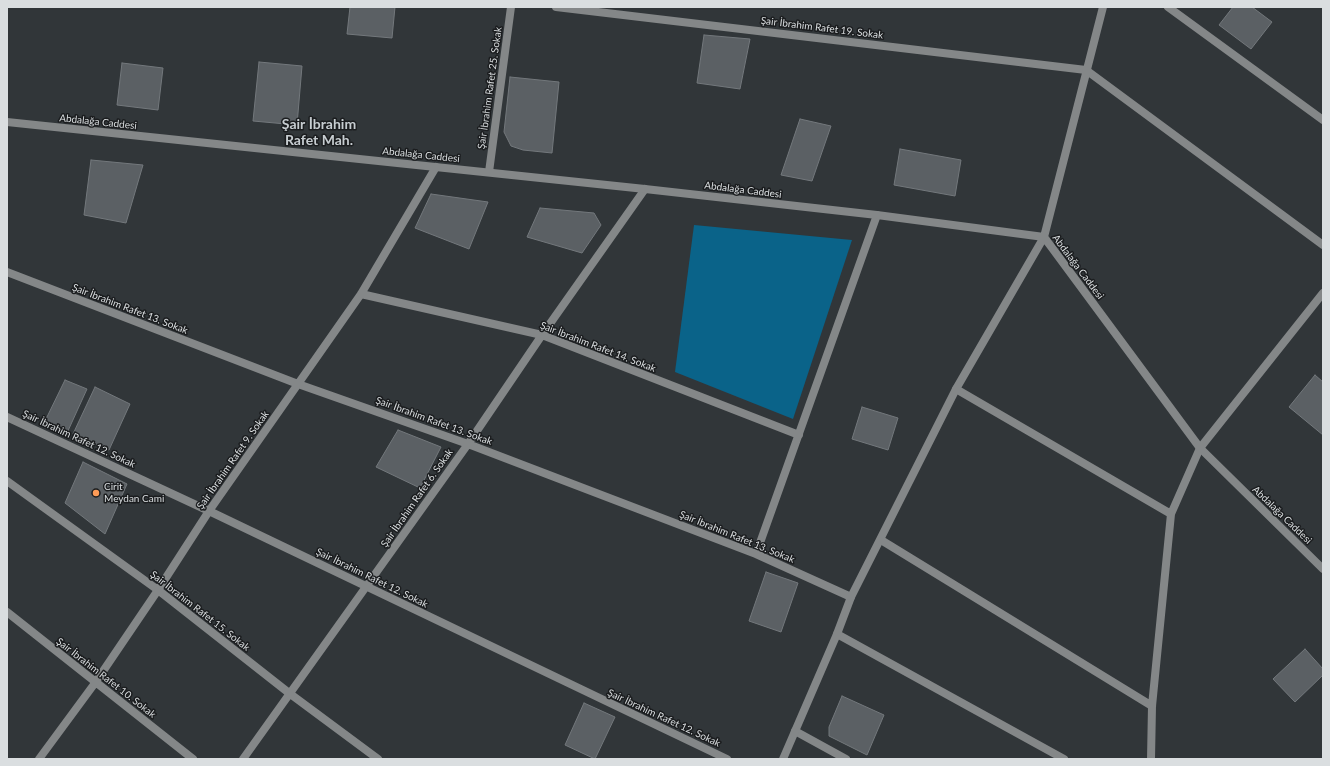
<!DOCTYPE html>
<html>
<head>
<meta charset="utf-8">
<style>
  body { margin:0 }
  #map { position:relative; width:1330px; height:766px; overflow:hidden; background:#313639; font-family:Lato,sans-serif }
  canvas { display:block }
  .frame { position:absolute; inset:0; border:8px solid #dadee0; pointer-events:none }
</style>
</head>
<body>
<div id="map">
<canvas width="1330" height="766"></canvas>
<div class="frame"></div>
</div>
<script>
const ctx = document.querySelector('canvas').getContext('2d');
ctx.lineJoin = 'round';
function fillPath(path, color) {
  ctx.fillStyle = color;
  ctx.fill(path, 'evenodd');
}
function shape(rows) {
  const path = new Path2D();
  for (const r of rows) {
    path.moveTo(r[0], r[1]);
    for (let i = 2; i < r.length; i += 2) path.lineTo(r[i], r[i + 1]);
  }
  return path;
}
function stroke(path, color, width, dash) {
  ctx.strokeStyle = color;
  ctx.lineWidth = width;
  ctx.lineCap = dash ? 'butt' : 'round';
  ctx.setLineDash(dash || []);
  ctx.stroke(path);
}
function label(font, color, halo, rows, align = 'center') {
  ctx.font = font + ' Lato,sans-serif';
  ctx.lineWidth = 3;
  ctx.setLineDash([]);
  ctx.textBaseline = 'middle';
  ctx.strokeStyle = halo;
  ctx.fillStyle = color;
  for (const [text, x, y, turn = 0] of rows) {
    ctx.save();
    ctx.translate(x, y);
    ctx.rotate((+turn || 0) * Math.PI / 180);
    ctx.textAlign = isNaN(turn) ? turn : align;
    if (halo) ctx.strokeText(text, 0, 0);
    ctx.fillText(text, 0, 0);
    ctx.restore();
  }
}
fillPath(shape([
  [694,225,852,240,793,419,675,372]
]), '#0a6389');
const building = shape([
  [350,7,395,7,392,38,347,34,350,7],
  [1233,7,1252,7,1272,22,1251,49,1219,25,1233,7],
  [704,35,750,39,740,89,697,83,704,35],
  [259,62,302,66,297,125,253,121,259,62],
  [122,63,163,68,158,110,117,105,122,63],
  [510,77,559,82,552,153,523,150,511,146,504,132,510,77],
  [800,119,831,126,812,181,781,175,800,119],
  [900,149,961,160,955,196,894,185,900,149],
  [91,160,143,165,126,223,84,215,91,160],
  [431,194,488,202,469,249,415,228,431,194],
  [540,208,594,213,601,225,582,253,527,237,540,208],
  [1315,375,1323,382,1323,435,1289,407,1315,375],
  [65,380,87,389,67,433,45,421,65,380],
  [95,387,130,404,109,450,73,434,95,387],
  [862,407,898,418,888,450,852,439,862,407],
  [398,430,441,447,420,488,376,467,398,430],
  [83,462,127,484,105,534,65,503,83,462],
  [766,572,798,583,781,632,749,621,766,572],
  [1305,649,1323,669,1323,675,1295,702,1273,679,1305,649],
  [842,696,884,715,867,755,829,736,829,727,842,696],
  [584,703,615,717,595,759,565,745,584,703]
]);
fillPath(building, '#5b6064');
stroke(building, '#73787c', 1);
stroke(shape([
  [556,7,1086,70,1323,245],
  [1168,7,1323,120],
  [489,172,511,7],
  [7,272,298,384,468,444,756,554,851,597],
  [361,294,542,335,799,435],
  [956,389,1171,514],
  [7,417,209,511,727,759],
  [7,481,158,590,289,693,378,759],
  [881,540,1152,706],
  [756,554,877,215],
  [7,612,193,759],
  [837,634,1064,759],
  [795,731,846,759],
  [39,759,95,683,158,590,209,511,361,294,436,167],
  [243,759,468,444,542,335,645,189],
  [1151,759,1152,706,1171,514,1200,448,1323,293]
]), '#848788', 8);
stroke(shape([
  [7,122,645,189,877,215,1044,237,1200,448,1323,569],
  [783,759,837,634,851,597,956,389,1044,237,1103,7]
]), '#848788', 8);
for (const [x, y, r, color] of [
  [96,493,4,"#fe9c57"]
]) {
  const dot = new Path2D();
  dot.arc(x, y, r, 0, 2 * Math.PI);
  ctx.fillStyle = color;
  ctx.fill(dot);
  stroke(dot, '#1b1d1f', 1.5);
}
label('10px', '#dadee0', '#1b1d1f', [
  ["Şair İbrahim Rafet 19. Sokak",822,28,7],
  ["Şair İbrahim Rafet 25. Sokak",490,88,-82],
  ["Abdalağa Caddesi",98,122,6],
  ["Abdalağa Caddesi",421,155,6],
  ["Abdalağa Caddesi",743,190,7],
  ["Abdalağa Caddesi",1078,267,53],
  ["Şair İbrahim Rafet 13. Sokak",130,309,21],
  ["Şair İbrahim Rafet 14. Sokak",598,347,21],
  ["Şair İbrahim Rafet 13. Sokak",434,421,20],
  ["Şair İbrahim Rafet 12. Sokak",79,439,25],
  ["Şair İbrahim Rafet 9. Sokak",233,460,-55],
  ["Şair İbrahim Rafet 6. Sokak",417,498,-55],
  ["Abdalağa Caddesi",1282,515,44],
  ["Şair İbrahim Rafet 13. Sokak",737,537,22],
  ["Şair İbrahim Rafet 12. Sokak",372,578,26],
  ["Şair İbrahim Rafet 15. Sokak",200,611,38],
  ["Şair İbrahim Rafet 10. Sokak",106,678,38],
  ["Şair İbrahim Rafet 12. Sokak",664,718,25]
]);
label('10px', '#dadee0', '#1b1d1f', [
  ["Cirit",104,487],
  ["Meydan Cami",104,499]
], 'left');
label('bold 14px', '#c7cdd1', '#1b1d1f', [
  ["Şair İbrahim",319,124],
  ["Rafet Mah.",319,140]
]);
</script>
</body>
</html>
